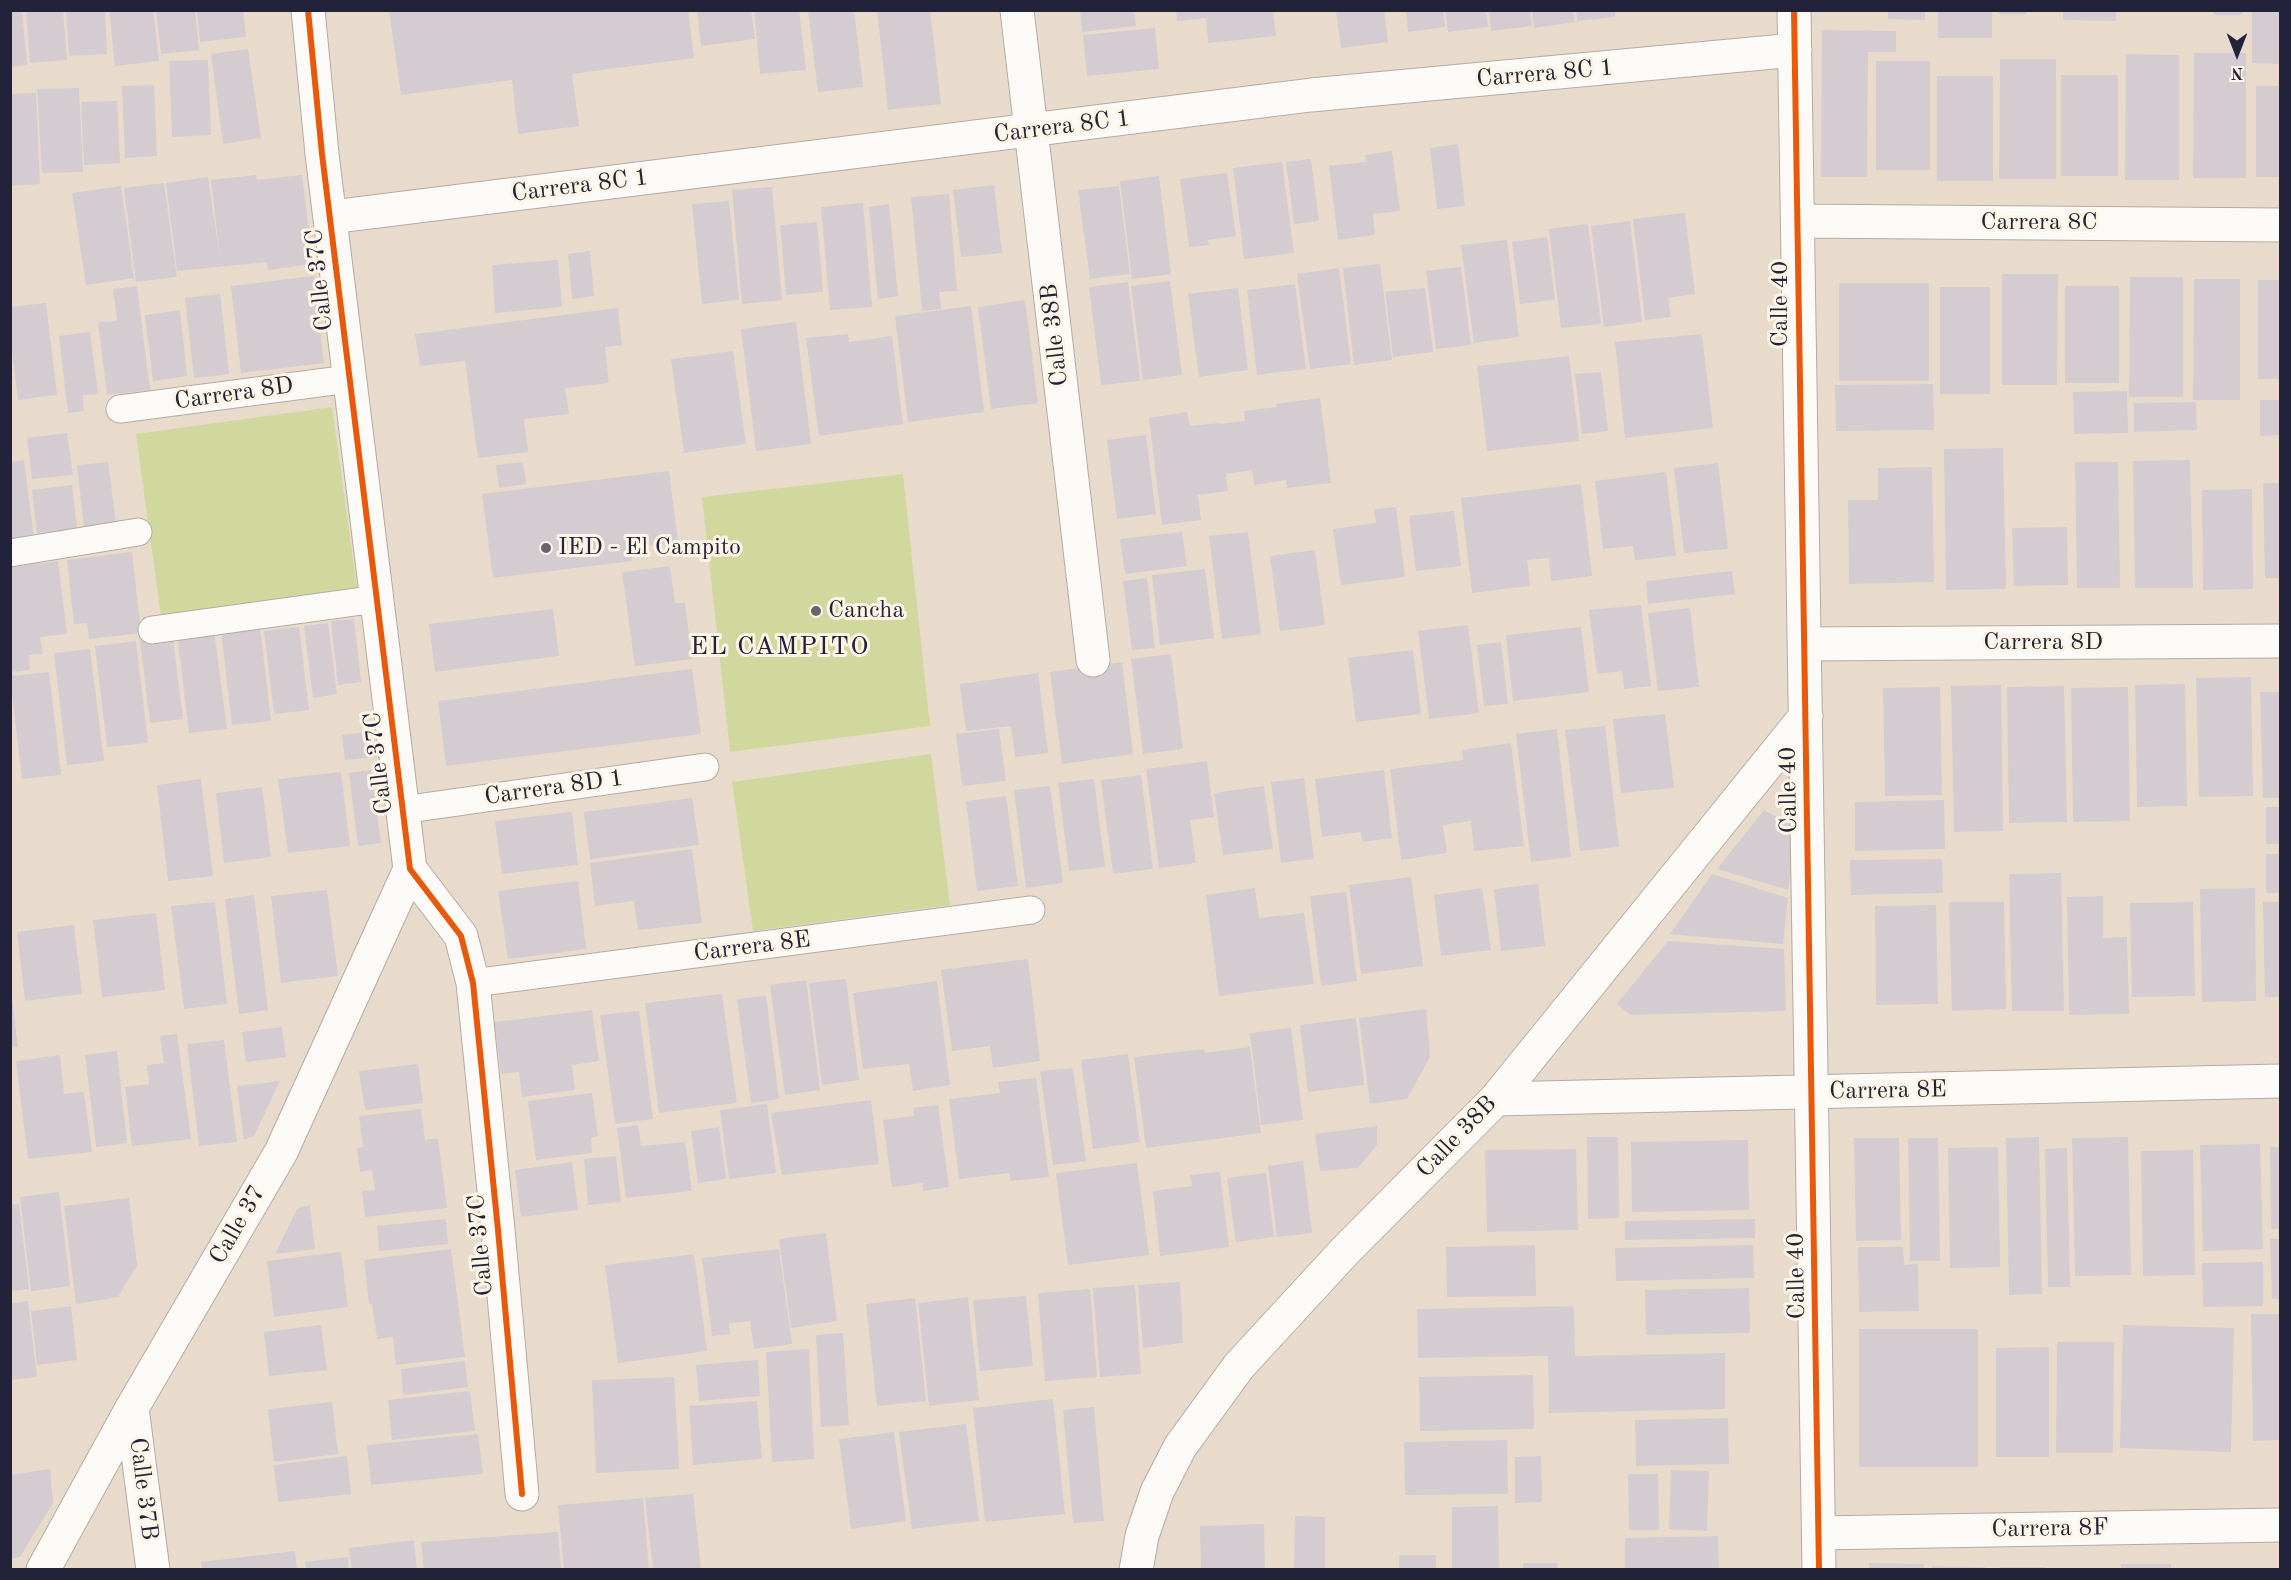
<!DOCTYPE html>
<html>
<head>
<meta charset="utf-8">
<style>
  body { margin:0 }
  #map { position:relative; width:2291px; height:1580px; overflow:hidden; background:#e9dbcc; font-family:"Old Standard TT",serif }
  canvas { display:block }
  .frame { position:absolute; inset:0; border:12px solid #22223b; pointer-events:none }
  .north { position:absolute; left:2207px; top:24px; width:60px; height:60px; -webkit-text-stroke:4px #fcf5e5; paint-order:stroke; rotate:180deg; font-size:16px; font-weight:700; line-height:24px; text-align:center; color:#22223b }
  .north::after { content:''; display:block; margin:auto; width:21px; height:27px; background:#22223b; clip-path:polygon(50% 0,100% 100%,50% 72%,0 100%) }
</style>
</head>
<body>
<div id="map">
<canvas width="2291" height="1580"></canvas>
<div class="frame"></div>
<div class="north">N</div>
</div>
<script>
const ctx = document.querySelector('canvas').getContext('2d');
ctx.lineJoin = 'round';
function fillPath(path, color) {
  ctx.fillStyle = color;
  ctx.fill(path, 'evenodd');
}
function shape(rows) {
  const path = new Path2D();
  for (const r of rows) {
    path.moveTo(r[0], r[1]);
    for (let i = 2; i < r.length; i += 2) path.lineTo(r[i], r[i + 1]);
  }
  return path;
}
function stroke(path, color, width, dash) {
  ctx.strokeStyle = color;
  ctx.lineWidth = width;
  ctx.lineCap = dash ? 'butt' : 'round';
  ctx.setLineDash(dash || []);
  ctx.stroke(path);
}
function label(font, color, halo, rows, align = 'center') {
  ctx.font = font + ' "Old Standard TT",serif';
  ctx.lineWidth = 6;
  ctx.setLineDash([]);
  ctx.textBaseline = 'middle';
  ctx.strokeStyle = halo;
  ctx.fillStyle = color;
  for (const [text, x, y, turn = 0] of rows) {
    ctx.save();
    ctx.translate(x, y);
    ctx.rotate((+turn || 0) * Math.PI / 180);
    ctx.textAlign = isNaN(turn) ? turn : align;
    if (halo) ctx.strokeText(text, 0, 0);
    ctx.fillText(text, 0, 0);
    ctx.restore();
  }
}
fillPath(shape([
  [332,407,358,596,162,624,136,434],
  [903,474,930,726,730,752,702,497],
  [931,754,950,905,753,931,732,782]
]), '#d1d89e');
fillPath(shape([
  [10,10,22,10,27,65,10,67],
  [26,10,63,10,67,60,30,63],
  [66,10,105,10,107,54,69,56],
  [109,10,153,10,159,61,115,66],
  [156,10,195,10,199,50,161,54],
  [197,10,243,10,246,37,200,42],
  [389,10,688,10,694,58,572,74,579,126,518,134,512,80,401,95],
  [697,10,751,10,755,39,701,46],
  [754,10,799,10,806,70,760,74],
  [808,10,854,10,863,87,818,92],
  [877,10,930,10,941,104,888,110],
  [1080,10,1134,10,1136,26,1082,32],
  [1176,10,1273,10,1276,36,1208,43,1206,18,1177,21],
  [1336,10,1384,10,1388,42,1341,48],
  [1406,10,1443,10,1445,27,1408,32],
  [1445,10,1486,10,1488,27,1448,32],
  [1489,10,1530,10,1532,26,1491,31],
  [1532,10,1573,10,1575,22,1534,28],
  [1576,10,1615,10,1615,17,1577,21],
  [1888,10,1925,10,1925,20,1888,19],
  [1999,10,2026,10,2026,14,1999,14],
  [2063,10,2116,10,2116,21,2063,20],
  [2214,10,2242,10,2242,15,2214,15],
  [2252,10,2280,10,2280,64,2252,63],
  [1938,12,1992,12,1992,38,1938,38],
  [1155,28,1159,69,1087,76,1083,35],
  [1822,30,1896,31,1896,52,1868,52,1867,177,1821,177],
  [248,49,261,138,223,144,211,54],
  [2194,53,2246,53,2246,178,2193,178],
  [2126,54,2179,55,2179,180,2125,180],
  [2000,59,2056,59,2056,179,1999,179],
  [208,60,211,135,172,137,169,61],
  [1876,61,1930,61,1930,170,1876,170],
  [2061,75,2118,75,2118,176,2061,176],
  [1937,76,1993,76,1993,181,1937,181],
  [154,85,157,156,125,158,122,86],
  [2256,86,2280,86,2280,177,2256,177],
  [79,88,83,172,42,173,37,89],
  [36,93,40,184,10,186,10,94],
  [117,101,120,163,84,165,81,102],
  [1458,144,1465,206,1437,209,1430,148],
  [1392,151,1400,211,1373,214,1375,235,1338,240,1329,166,1366,162,1365,155],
  [1311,159,1319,221,1294,224,1286,162],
  [1282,162,1294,253,1244,259,1233,168],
  [1227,173,1236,236,1208,240,1209,245,1189,247,1180,179],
  [256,175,257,180,302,175,313,264,268,270,267,262,177,271,166,183,208,177,220,259,211,180],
  [1159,176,1171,274,1132,279,1120,181],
  [164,183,177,277,136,282,124,188],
  [994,185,1002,253,961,257,953,190],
  [121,186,134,278,86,285,72,193],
  [1119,186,1130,274,1090,279,1078,190],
  [772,187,782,300,742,304,732,190],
  [949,194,957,291,939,292,941,309,922,311,911,197],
  [729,201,739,300,702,304,692,204],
  [863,203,872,307,830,310,821,207],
  [889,204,898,296,878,299,869,207],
  [1685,213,1695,294,1668,298,1671,317,1645,320,1633,219],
  [1630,221,1642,322,1604,327,1591,226],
  [817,222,823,292,786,295,780,225],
  [1588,224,1601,324,1561,328,1549,229],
  [1547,237,1555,300,1520,304,1512,242],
  [1507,240,1519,337,1474,343,1461,245],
  [590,251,594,296,572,299,568,254],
  [558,260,562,307,495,313,492,265],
  [1380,264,1392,360,1354,365,1343,268],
  [1461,267,1471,345,1436,349,1426,271],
  [1339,268,1351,364,1310,369,1297,274],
  [2002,274,2058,274,2057,385,2002,385],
  [314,276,324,363,241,373,231,286],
  [2130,277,2183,277,2183,397,2129,397],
  [2194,279,2240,279,2240,400,2193,400],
  [2258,280,2280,280,2280,379,2258,379],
  [1170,281,1182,375,1143,380,1131,286],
  [1128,282,1140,381,1101,385,1089,287],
  [1839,283,1929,283,1929,381,1839,381],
  [1295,284,1306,369,1257,375,1247,290],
  [137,286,150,390,107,395,98,322,117,321,113,289],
  [2065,286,2119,286,2119,383,2065,383],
  [1940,287,1990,287,1990,394,1940,394],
  [1238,288,1248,370,1199,377,1188,294],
  [1425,288,1433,352,1393,357,1385,292],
  [220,294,229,374,194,378,185,298],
  [1025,300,1038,403,991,409,978,307],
  [46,303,57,395,18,400,10,334,10,307],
  [971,306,984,412,908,422,895,316],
  [618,308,622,345,605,347,609,383,565,388,569,414,524,419,528,452,478,458,465,361,420,366,415,334],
  [180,310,187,376,153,381,145,315],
  [796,322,811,444,756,451,741,329],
  [90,332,98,394,83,395,84,411,68,413,59,336],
  [848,334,849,342,892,336,903,424,819,436,806,338],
  [1702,334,1713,428,1625,438,1615,342],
  [733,351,746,444,684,453,671,359],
  [1569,356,1579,441,1487,451,1477,366],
  [1601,372,1608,431,1582,434,1575,374],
  [1933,384,1934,430,1836,431,1835,385],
  [2127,391,2128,433,2074,434,2073,392],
  [1320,398,1331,483,1287,488,1286,480,1254,485,1252,470,1226,474,1228,491,1198,495,1201,520,1162,525,1149,418,1187,412,1190,426,1219,423,1220,424,1245,421,1244,411,1277,407,1276,404],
  [2260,400,2280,400,2280,435,2260,436],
  [2196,402,2197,430,2134,432,2134,403],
  [67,433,73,475,32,479,27,438],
  [1146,435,1156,514,1117,519,1107,440],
  [2003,448,2006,589,1946,590,1944,449],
  [24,460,34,539,10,542,10,462],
  [2190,460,2193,588,2135,588,2133,461],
  [108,462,116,523,84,527,77,465],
  [523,462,526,484,499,488,496,465],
  [2075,462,2118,462,2120,588,2077,588],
  [1718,463,1728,549,1684,553,1674,468],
  [1932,467,1934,582,1849,584,1848,500,1878,500,1878,468],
  [669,471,678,542,630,548,632,561,493,578,482,494],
  [1666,472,1676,556,1635,560,1633,546,1603,549,1595,481],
  [2263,483,2280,483,2280,578,2265,578],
  [1581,484,1592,576,1551,581,1549,558,1527,560,1530,586,1472,593,1461,498],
  [72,485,77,529,37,533,32,490],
  [2252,489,2253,589,2203,590,2202,490],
  [1396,507,1405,577,1341,585,1333,529,1376,523,1374,509],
  [1454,511,1461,566,1416,571,1409,516],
  [2067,527,2068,585,2014,586,2012,528],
  [1182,532,1187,566,1125,574,1120,539],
  [1248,532,1261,634,1222,639,1209,536],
  [1315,550,1325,625,1280,631,1270,556],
  [132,552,141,633,89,639,87,623,74,624,67,560],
  [58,561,67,634,40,637,43,654,29,655,30,670,10,672,10,567],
  [670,566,675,603,685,603,692,659,635,666,622,572],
  [1205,569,1214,638,1160,645,1152,575],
  [1732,571,1735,594,1648,604,1646,581],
  [1147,578,1155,648,1132,650,1123,581],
  [1641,605,1651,686,1624,689,1622,671,1597,674,1589,610],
  [1690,608,1699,687,1658,691,1648,613],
  [553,609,559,656,435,672,429,624],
  [354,619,361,682,338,685,331,621],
  [328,623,337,694,313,698,304,626],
  [1468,625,1479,713,1429,719,1418,631],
  [260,627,271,721,232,725,221,631],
  [299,627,309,710,274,714,264,631],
  [1581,627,1589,692,1513,701,1506,635],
  [214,630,227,729,189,733,177,634],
  [173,638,183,719,150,723,140,641],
  [136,641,148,743,107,747,95,646],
  [1501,642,1508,704,1484,706,1477,645],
  [90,649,104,761,67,765,54,653],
  [1413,650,1421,714,1356,722,1348,658],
  [1171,654,1183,749,1143,754,1131,659],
  [1122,662,1133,754,1062,764,1050,672],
  [692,669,701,734,446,766,438,701],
  [49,672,61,775,22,779,10,676],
  [1038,673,1048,753,1015,757,1011,726,966,731,960,684],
  [2251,677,2253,796,2199,797,2196,678],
  [2185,684,2187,806,2137,807,2135,685],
  [2001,685,2003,831,1954,832,1951,686],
  [2064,686,2067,822,2009,823,2007,687],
  [1940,687,1942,795,1885,796,1883,688],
  [2128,687,2130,821,2073,822,2071,688],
  [2260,692,2280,692,2280,798,2263,798],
  [1665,714,1674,788,1621,793,1613,719],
  [1605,726,1619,847,1580,851,1565,730],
  [999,729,1006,781,962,786,956,734],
  [1557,729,1571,857,1531,862,1516,734],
  [374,731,377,757,345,760,342,735],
  [1511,743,1524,846,1474,851,1471,821,1443,825,1447,853,1401,860,1390,769,1463,760,1462,750],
  [1207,761,1214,817,1190,820,1196,863,1159,868,1146,769],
  [371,770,381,843,358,846,349,773],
  [1384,770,1392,838,1362,842,1361,832,1322,837,1315,779],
  [341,772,350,846,288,853,278,779],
  [1141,775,1153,869,1113,874,1101,780],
  [1304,778,1314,859,1281,863,1271,782],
  [201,779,213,876,168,881,157,785],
  [1094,779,1105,867,1069,871,1058,783],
  [1050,786,1063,883,1026,888,1014,790],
  [1264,786,1273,849,1223,855,1214,793],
  [262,787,271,857,224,863,216,793],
  [1006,796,1018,886,977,891,966,801],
  [692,798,699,845,590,859,584,812],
  [1944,800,1945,849,1855,851,1855,802],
  [2266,807,2280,807,2280,844,2266,844],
  [1764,810,1798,828,1788,890,1717,869],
  [572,812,578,865,502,874,495,821],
  [692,849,702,923,638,930,634,901,595,906,590,863],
  [2266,854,2280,854,2280,893,2266,893],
  [1942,859,1943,893,1851,895,1850,860],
  [2061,873,2064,1011,2012,1011,2009,874],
  [1712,874,1788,898,1783,944,1670,934],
  [1411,877,1423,966,1361,974,1349,885],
  [578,881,586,949,508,959,498,891],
  [1538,884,1545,946,1501,951,1494,889],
  [1255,888,1259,918,1304,913,1314,984,1219,996,1206,895],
  [1482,888,1491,950,1441,956,1434,895],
  [2255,888,2256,1001,2202,1002,2200,889],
  [327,890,338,976,281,983,271,896],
  [1346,892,1357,981,1321,986,1310,896],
  [254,895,268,1010,239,1014,225,899],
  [2103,896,2103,938,2127,937,2129,1014,2069,1015,2067,897],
  [215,902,227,1004,184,1009,171,906],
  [1949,902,2004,902,2006,1009,1952,1011],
  [2193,902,2195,996,2132,997,2130,903],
  [2263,902,2280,902,2280,997,2265,997],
  [1936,905,1938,1004,1876,1005,1875,906],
  [156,913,165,990,102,997,93,920],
  [74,925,82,994,25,1001,17,932],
  [1668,941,1784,949,1786,1011,1631,1015,1617,1004],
  [1028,959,1040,1061,993,1068,990,1046,952,1051,941,970],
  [846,979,859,1080,822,1085,809,983],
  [806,980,820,1090,785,1095,770,985],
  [937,981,950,1085,913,1091,909,1064,863,1069,853,993],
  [722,994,737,1103,659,1113,645,1003],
  [766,996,779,1099,751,1103,737,999],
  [12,998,18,1047,10,1048,10,999],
  [1426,1009,1430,1057,1407,1099,1370,1104,1359,1018],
  [592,1010,599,1061,572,1065,575,1090,522,1097,519,1072,501,1074,494,1022],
  [639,1011,653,1119,615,1124,600,1015],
  [1356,1018,1364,1085,1308,1092,1300,1025],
  [282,1027,286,1057,246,1062,242,1032],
  [1291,1028,1303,1120,1261,1125,1250,1033],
  [177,1034,191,1139,132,1146,125,1087,149,1084,147,1065,164,1063,160,1036],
  [224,1040,237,1142,199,1146,187,1044],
  [1250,1047,1261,1133,1146,1148,1134,1057,1204,1049,1205,1053],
  [117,1051,127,1143,96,1147,85,1055],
  [1128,1054,1140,1142,1093,1149,1081,1060],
  [60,1055,64,1094,84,1092,92,1152,28,1159,16,1061],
  [418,1064,423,1103,365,1110,359,1071],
  [1073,1068,1086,1161,1053,1165,1040,1071],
  [1036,1078,1049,1177,1010,1181,1010,1173,959,1179,949,1099,1000,1093,998,1082],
  [280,1081,254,1136,244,1140,237,1086],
  [592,1093,598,1136,591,1138,592,1153,536,1160,528,1101],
  [871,1100,879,1164,782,1175,771,1113],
  [767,1104,776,1173,729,1179,720,1110],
  [938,1105,949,1187,923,1191,923,1183,892,1187,883,1120,914,1116,913,1108],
  [421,1109,425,1140,438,1138,447,1208,365,1217,362,1191,375,1190,372,1170,360,1172,357,1148,363,1147,359,1116],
  [638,1125,641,1146,685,1142,692,1191,626,1198,617,1128],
  [1377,1126,1377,1145,1358,1168,1320,1171,1315,1134],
  [719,1127,726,1179,698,1183,691,1131],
  [1587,1137,1618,1137,1619,1218,1588,1219],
  [2039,1137,2042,1294,2009,1295,2006,1138],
  [2128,1137,2131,1275,2075,1276,2072,1138],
  [1854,1138,1899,1138,1901,1240,1856,1241],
  [1908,1138,1938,1138,1940,1261,1910,1261],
  [1748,1140,1749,1210,1632,1212,1631,1142],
  [2260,1144,2263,1249,2203,1251,2200,1145],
  [1998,1147,2000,1267,1950,1268,1948,1148],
  [2270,1147,2280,1147,2280,1229,2271,1229],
  [2067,1148,2070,1287,2048,1287,2045,1149],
  [1576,1149,1578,1230,1487,1232,1485,1150],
  [2193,1150,2195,1275,2143,1276,2141,1151],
  [616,1156,621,1202,588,1205,584,1159],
  [1303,1161,1312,1233,1277,1237,1268,1166],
  [572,1162,578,1210,521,1217,515,1170],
  [1137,1163,1149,1255,1068,1265,1056,1173],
  [1220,1172,1229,1247,1160,1256,1153,1191,1192,1186,1190,1175],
  [1266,1173,1274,1237,1236,1242,1227,1178],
  [59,1192,70,1286,31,1291,20,1197],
  [129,1198,137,1265,118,1297,76,1304,64,1206],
  [19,1204,29,1289,10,1291,10,1205],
  [310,1205,315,1249,275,1254,297,1209],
  [446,1219,448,1244,379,1251,377,1226],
  [1755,1219,1755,1238,1625,1240,1625,1221],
  [826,1233,837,1321,791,1328,779,1239],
  [2270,1239,2280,1239,2280,1299,2272,1299],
  [1535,1245,1536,1296,1447,1297,1446,1247],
  [1753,1245,1754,1278,1616,1281,1615,1248],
  [1858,1247,1903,1247,1904,1265,1918,1264,1919,1311,1859,1312],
  [451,1249,465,1357,396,1365,393,1337,377,1339,372,1304,369,1304,364,1260],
  [779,1249,792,1344,754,1349,750,1321,729,1323,730,1334,712,1336,702,1258],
  [341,1252,348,1307,274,1317,267,1261],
  [694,1254,707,1351,618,1363,605,1265],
  [2263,1262,2263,1306,2203,1307,2202,1263],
  [1180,1282,1183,1343,1143,1348,1138,1285],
  [1135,1285,1141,1374,1100,1377,1093,1288],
  [1749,1288,1750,1333,1646,1335,1645,1290],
  [1090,1289,1097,1377,1045,1381,1038,1293],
  [1026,1296,1033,1366,980,1371,973,1300],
  [968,1297,979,1400,929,1406,918,1303],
  [915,1298,926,1401,877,1406,866,1304],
  [28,1301,37,1377,10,1380,10,1304],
  [71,1306,77,1360,37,1365,31,1311],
  [1574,1306,1575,1356,1725,1353,1725,1409,1549,1413,1548,1356,1418,1358,1417,1309],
  [2251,1314,2280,1314,2280,1440,2253,1441],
  [321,1325,327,1370,269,1376,264,1332],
  [2123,1325,2234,1328,2231,1452,2120,1448],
  [1859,1329,1978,1329,1978,1467,1859,1467],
  [843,1333,849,1425,821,1427,816,1335],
  [2057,1342,2114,1342,2113,1453,2056,1453],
  [2049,1347,2049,1457,1996,1457,1996,1348],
  [809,1349,814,1459,772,1462,766,1352],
  [758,1360,760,1396,699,1401,696,1365],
  [465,1361,468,1387,403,1395,401,1369],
  [1533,1375,1534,1429,1420,1431,1419,1377],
  [674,1377,679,1469,596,1473,592,1380],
  [470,1391,475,1431,392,1440,388,1400],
  [1053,1399,1065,1514,985,1522,973,1408],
  [757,1401,762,1459,693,1465,689,1406],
  [332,1402,338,1454,274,1462,268,1409],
  [1094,1407,1104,1521,1073,1523,1063,1410],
  [1728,1418,1729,1464,1636,1466,1635,1420],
  [966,1424,979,1521,912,1529,899,1432],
  [894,1432,906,1521,851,1529,839,1439],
  [478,1434,483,1474,371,1485,367,1445],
  [1507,1440,1508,1494,1405,1495,1404,1442],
  [347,1456,351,1494,278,1502,274,1465],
  [1541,1456,1542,1502,1515,1503,1515,1457],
  [50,1469,53,1503,20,1557,10,1559,10,1475],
  [1671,1470,1709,1471,1707,1531,1669,1529],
  [1628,1474,1658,1474,1659,1530,1629,1530],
  [693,1494,701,1570,653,1570,645,1498],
  [643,1498,649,1570,564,1570,558,1505],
  [1498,1506,1499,1570,1452,1570,1452,1507],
  [1295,1516,1325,1517,1325,1570,1294,1570],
  [1264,1524,1265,1570,1201,1570,1200,1526],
  [558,1532,561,1570,424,1570,421,1542],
  [1718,1536,1719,1570,1625,1570,1625,1538],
  [414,1540,417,1570,352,1570,349,1548],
  [295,1551,297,1570,202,1570,201,1562],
  [1399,1555,1436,1555,1436,1570,1399,1570],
  [348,1557,349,1570,306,1570,305,1562],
  [1523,1563,1558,1563,1557,1570,1523,1570],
  [1869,1563,1924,1564,1924,1570,1869,1570],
  [2121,1564,2171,1564,2171,1570,2121,1570],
  [1932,1566,1985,1567,1985,1570,1932,1570],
  [2000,1567,2045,1567,2045,1570,2000,1570]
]), '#d4ccd0');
const service = shape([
  [120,409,349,379],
  [10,553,138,532],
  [152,630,377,599],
  [402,810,705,767],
  [473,983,1031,910]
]);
const minor = shape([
  [308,10,322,154,410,869,461,936,473,983,498,1230,522,1494],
  [1017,10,1093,660],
  [1794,10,1819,1570],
  [331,217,1311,95,1795,50],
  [1798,221,2280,225],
  [1805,644,2280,641],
  [1496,1099,2280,1081],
  [132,1408,153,1570],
  [1819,1533,2280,1525],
  [43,1570,132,1408,281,1152,410,869],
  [1136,1570,1142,1536,1157,1492,1180,1447,1239,1366,1345,1251,1496,1099,1806,716]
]);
stroke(service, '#b3aba4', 29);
stroke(minor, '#b3aba4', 35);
stroke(service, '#fcfaf7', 27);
stroke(minor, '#fcfaf7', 33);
stroke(shape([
  [308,10,322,154,410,869,461,936,473,983,498,1230,522,1494],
  [1794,10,1819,1570]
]), '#e8590c', 6);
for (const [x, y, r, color] of [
  [546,548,6,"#68636e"],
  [816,611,6,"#68636e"]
]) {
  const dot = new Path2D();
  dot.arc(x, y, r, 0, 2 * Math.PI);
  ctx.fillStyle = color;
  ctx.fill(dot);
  stroke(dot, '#fcf5e5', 2);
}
label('24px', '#22223b', '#fcf5e5', [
  ["Carrera 8C 1",1545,74,-5],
  ["Carrera 8C 1",1062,127,-7],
  ["Carrera 8C 1",580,186,-7],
  ["Carrera 8C",2039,223],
  ["Calle 37C",320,280,-96],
  ["Calle 40",1781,304,-90],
  ["Calle 38B",1055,335,-96],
  ["Carrera 8D",234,394,-8],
  ["Carrera 8D",2043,643],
  ["Calle 37C",379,763,-97],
  ["Carrera 8D 1",554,788,-8],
  ["Calle 40",1789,790,-91],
  ["Carrera 8E",752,947,-7],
  ["Carrera 8E",1888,1091,-1],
  ["Calle 38B",1457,1137,-46],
  ["Calle 37",238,1225,-60],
  ["Calle 37C",481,1245,-95],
  ["Calle 40",1797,1276,-91],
  ["Calle 37B",143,1489,83],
  ["Carrera 8F",2050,1529,-1]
]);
label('24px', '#22223b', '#fcf5e5', [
  ["IED - El Campito",558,548],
  ["Cancha",828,611]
], 'left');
ctx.letterSpacing = '1.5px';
label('26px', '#22223b', '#fcf5e5', [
  ["EL CAMPITO",780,647]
]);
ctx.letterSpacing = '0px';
</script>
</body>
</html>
